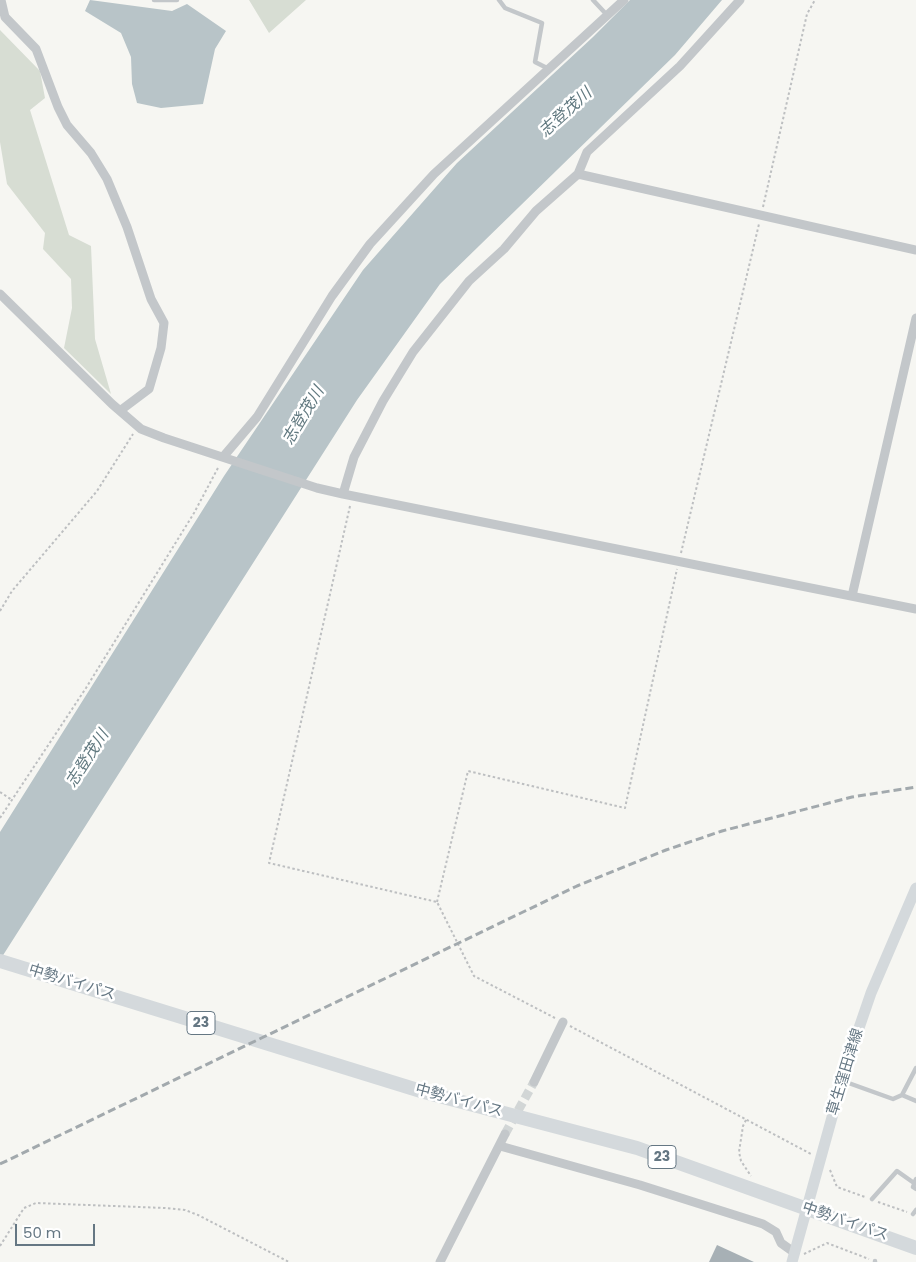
<!DOCTYPE html>
<html>
<head>
<meta charset="utf-8">
<style>
  body { margin:0 }
  #map { position:relative; width:916px; height:1262px; overflow:hidden; background:#f6f6f2; font-family:Poppins,sans-serif }
  canvas { display:block }
  .scale { position:absolute; left:15px; top:1224px; width:80px; height:22px; box-sizing:border-box; border:2px solid #657783; border-top:0; padding-left:6px; font-size:15px; line-height:18px; white-space:nowrap; color:#657783; -webkit-text-stroke:4px #fff; paint-order:stroke }
</style>
</head>
<body>
<div id="map">
<canvas width="916" height="1262"></canvas>
<div class="scale">50 m</div>
</div>
<script>
const ctx = document.querySelector('canvas').getContext('2d');
ctx.lineJoin = 'round';
function fillPath(path, color) {
  ctx.fillStyle = color;
  ctx.fill(path, 'evenodd');
}
function shape(rows) {
  const path = new Path2D();
  for (const r of rows) {
    path.moveTo(r[0], r[1]);
    for (let i = 2; i < r.length; i += 2) path.lineTo(r[i], r[i + 1]);
  }
  return path;
}
function stroke(path, color, width, dash) {
  ctx.strokeStyle = color;
  ctx.lineWidth = width;
  ctx.lineCap = dash ? 'butt' : 'round';
  ctx.setLineDash(dash || []);
  ctx.stroke(path);
}
function label(font, color, halo, rows, align = 'center') {
  ctx.font = font + ' Poppins,"Noto Sans JP",sans-serif';
  ctx.lineWidth = 5;
  ctx.setLineDash([]);
  ctx.textBaseline = 'middle';
  ctx.strokeStyle = halo;
  ctx.fillStyle = color;
  for (const [text, x, y, turn = 0] of rows) {
    ctx.save();
    ctx.translate(x, y);
    ctx.rotate((+turn || 0) * Math.PI / 180);
    ctx.textAlign = isNaN(turn) ? turn : align;
    if (halo) ctx.strokeText(text, 0, 0);
    ctx.fillText(text, 0, 0);
    ctx.restore();
  }
}
fillPath(shape([
  [249,0,306,0,269,33],
  [0,30,40,71,45,98,30,110,69,235,91,246,95,339,111,394,64,348,72,308,71,279,43,249,45,233,7,184,0,142]
]), '#d7ddd3');
fillPath(shape([
  [90,0,172,11,187,4,226,31,215,49,203,104,161,108,137,103,132,84,131,57,121,33,85,11],
  [630,0,722,0,675,55,440,284,357,400,0,960,0,832,224,476,363,270,457,163,593,37]
]), '#b8c4c8');
fillPath(shape([
  [717,1245,754,1262,709,1262]
]), '#a7b0b5');
stroke(shape([
  [505,1134,534,1082]
]), '#d2d6d6', 9, [9, 4.5]);
stroke(shape([
  [763,207,807,14,815,0],
  [350,506,269,863,437,902,474,976,555,1018],
  [681,553,759,224],
  [0,611,12,591,97,491,133,434],
  [0,792,12,800],
  [0,818,86,688,194,513,219,466],
  [437,902,468,771,625,808,677,569],
  [570,1026,811,1154],
  [746,1120,743,1126,739,1152,741,1161,751,1176],
  [830,1170,837,1187,865,1197],
  [878,1202,907,1212],
  [0,1246,24,1208,36,1203,165,1208,185,1210,198,1215,289,1262],
  [804,1254,827,1243,869,1259]
]), '#bdbfc1', 2, [2.5, 2.5]);
stroke(shape([
  [154,0,177,0],
  [499,0,505,8,542,23,535,62,549,69],
  [593,0,607,15],
  [843,1081,893,1099,902,1095,916,1101],
  [902,1095,916,1068],
  [916,1179,913,1187,916,1189],
  [872,1199,897,1171,914,1183],
  [913,1214,916,1210],
  [875,1262,875,1261]
]), '#c3c7ca', 4.5);
stroke(shape([
  [1,0,5,17,36,49,58,107,67,125,91,153,107,179,127,227,151,299,164,323,161,348,149,389,121,410],
  [578,174,587,152,680,66,740,0],
  [0,294,112,404,141,429,164,438,317,488,343,494,916,609],
  [223,457,257,417,332,296,370,244,434,174,624,0],
  [343,494,354,457,383,401,413,352,469,281,504,249,536,211,578,174,916,250],
  [852,596,916,318],
  [534,1082,563,1022],
  [500,1146,640,1185,763,1224,776,1232,781,1243,795,1253],
  [440,1262,505,1134]
]), '#c3c7ca', 9);
stroke(shape([
  [792,1262,847,1063,871,993,916,888]
]), '#d4d9dc', 11);
stroke(shape([
  [0,961,424,1092,637,1148,916,1248]
]), '#d4d9dc', 14);
stroke(shape([
  [0,1164,577,886,666,850,722,831,852,797,916,787]
]), '#a2a9ad', 3, [8, 4]);
for (const [x, y, w] of [
  [201,1023,28],
  [662,1157,28]
]) {
  const box = new Path2D();
  box.roundRect(x - w / 2, y - 11.5, w, 23, 4);
  ctx.fillStyle = '#fff';
  ctx.fill(box);
  stroke(box, '#657783', 1);
}
label('bold 14px', '#657783', null, [
  ["23",201,1023],
  ["23",662,1157]
]);
label('15px', '#657783', '#fff', [
  ["中勢バイパス",72,983,17],
  ["草生窪田津線",846,1072,-73],
  ["中勢バイパス",459,1101,15],
  ["中勢バイパス",845,1222,19]
]);
label('italic 16px', '#60787f', '#fff', [
  ["志登茂川",566,113,-42],
  ["志登茂川",304,416,-59],
  ["志登茂川",88,759,-57]
]);
</script>
</body>
</html>
